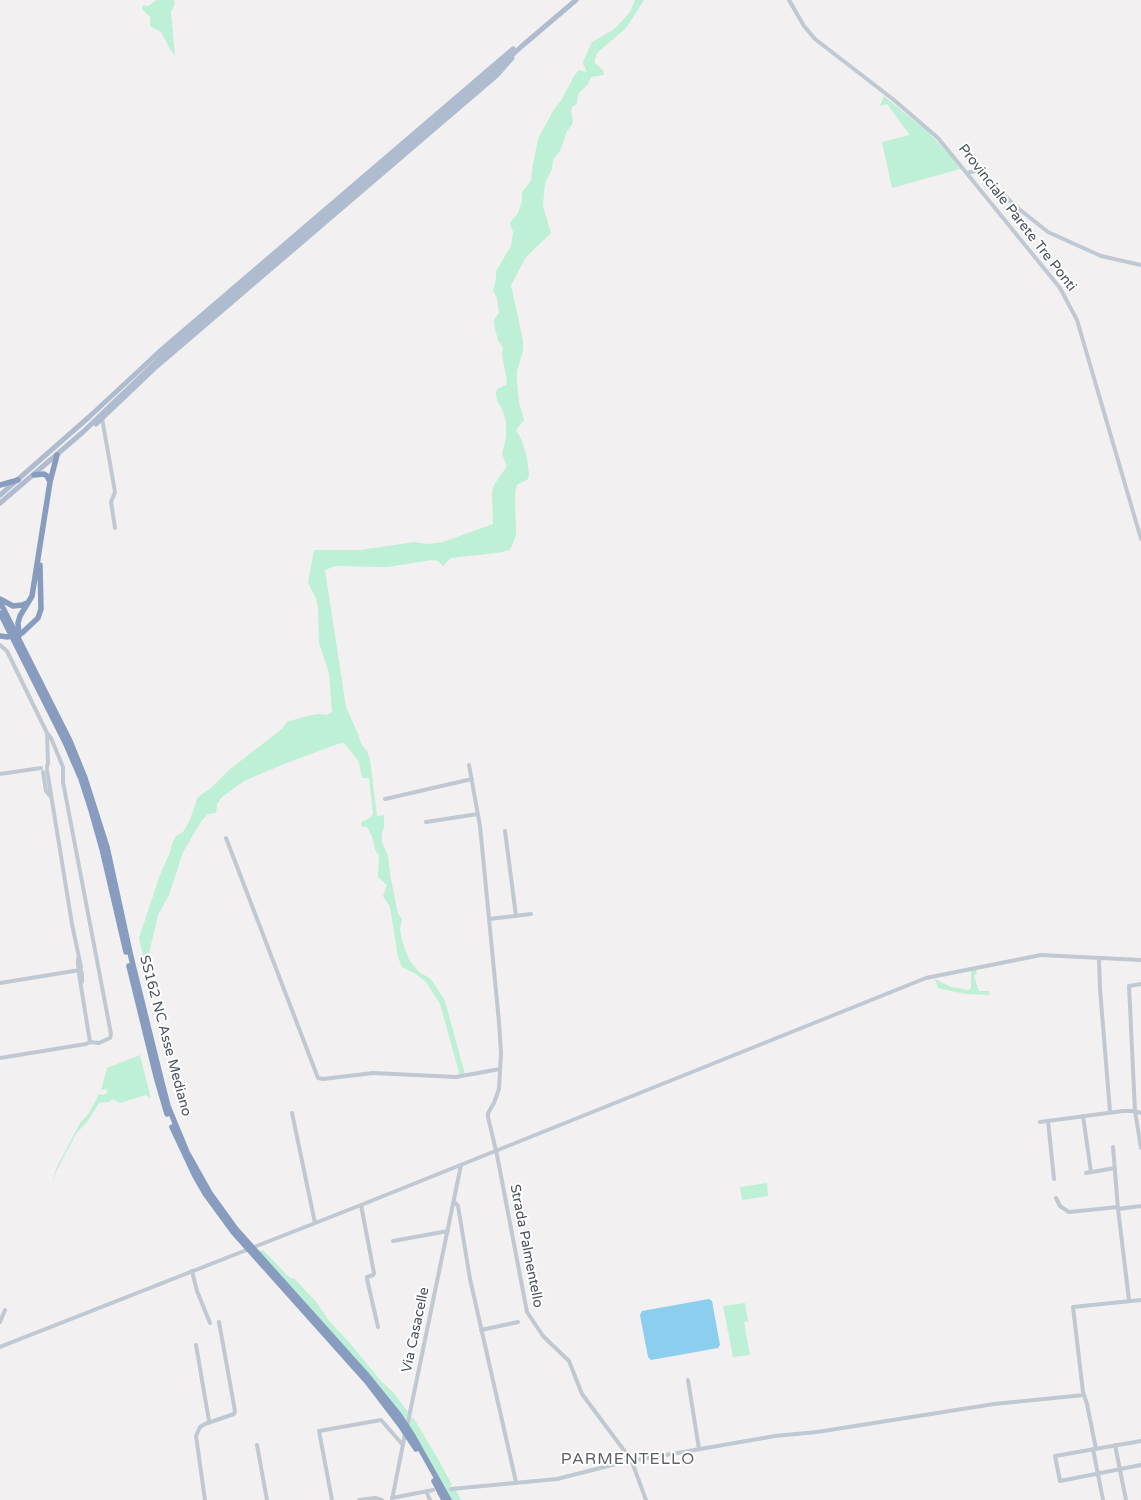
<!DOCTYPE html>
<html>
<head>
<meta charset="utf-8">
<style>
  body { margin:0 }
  canvas { display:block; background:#f2f0f0 }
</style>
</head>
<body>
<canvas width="1141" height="1500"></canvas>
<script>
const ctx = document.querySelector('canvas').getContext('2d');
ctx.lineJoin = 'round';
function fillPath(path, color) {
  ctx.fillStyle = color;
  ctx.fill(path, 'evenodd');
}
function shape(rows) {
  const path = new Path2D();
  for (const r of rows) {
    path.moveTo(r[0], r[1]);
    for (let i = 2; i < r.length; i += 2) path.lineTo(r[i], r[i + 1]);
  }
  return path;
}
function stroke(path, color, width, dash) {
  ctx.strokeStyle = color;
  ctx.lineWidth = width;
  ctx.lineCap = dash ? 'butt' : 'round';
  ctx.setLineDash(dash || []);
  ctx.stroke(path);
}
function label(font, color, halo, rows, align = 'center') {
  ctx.font = font + ' "Varela Round",sans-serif';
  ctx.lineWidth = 4;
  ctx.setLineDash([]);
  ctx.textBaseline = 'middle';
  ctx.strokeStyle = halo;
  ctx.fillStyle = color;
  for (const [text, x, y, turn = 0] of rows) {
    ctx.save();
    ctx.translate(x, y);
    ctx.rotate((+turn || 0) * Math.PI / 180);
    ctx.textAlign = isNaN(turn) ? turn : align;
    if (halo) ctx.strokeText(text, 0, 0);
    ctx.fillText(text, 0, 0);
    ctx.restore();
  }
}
fillPath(shape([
  [157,0,174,0,175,4,171,12,175,56,169,47,161,32,150,26,150,17,142,9,143,5,148,6],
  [635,0,644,0,626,28,597,53,594,62,603,70,604,75,591,77,588,84,578,94,577,104,572,107,571,111,573,122,571,126,567,131,560,151,553,160,552,169,545,183,543,206,551,233,526,257,511,285,523,340,523,351,517,371,517,382,519,403,524,420,516,430,522,441,527,457,529,475,528,479,517,485,515,493,516,535,512,546,510,550,497,553,451,558,443,566,438,561,432,560,387,567,335,566,325,570,346,707,359,736,361,744,367,751,370,759,377,816,384,815,384,828,382,833,382,842,388,856,390,874,398,914,402,919,400,929,402,941,409,960,419,972,431,979,445,1001,465,1074,460,1076,440,1004,426,982,416,974,402,967,398,957,390,907,383,896,387,885,378,877,379,855,375,850,373,839,367,827,361,826,361,822,370,818,373,814,369,778,362,778,359,762,344,743,338,744,284,764,244,781,222,797,217,804,216,813,208,814,202,820,183,852,169,895,158,915,148,958,144,959,139,938,160,875,170,852,172,844,176,836,183,832,189,822,198,797,211,788,230,769,282,729,287,722,307,716,318,714,327,715,332,712,329,673,319,643,318,608,316,598,308,583,314,550,360,550,414,542,427,544,443,542,493,524,492,491,494,485,507,466,502,454,506,437,506,421,502,409,497,401,496,393,497,389,506,385,507,381,502,355,503,347,498,341,494,324,494,320,499,313,497,298,493,291,496,279,496,271,511,246,513,232,510,223,518,213,522,201,522,192,531,181,533,164,538,139,553,111,562,99,574,76,579,70,587,72,583,64,584,59,592,42,613,30,623,20,630,12],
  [884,96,928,132,948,153,960,169,892,188,882,142,910,135,887,104,880,106],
  [976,969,977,973,974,976,979,991,989,991,990,995,966,994,946,990,938,988,935,979,951,987,968,990,971,988,971,970],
  [140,1055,151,1098,145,1095,120,1103,113,1099,109,1102,99,1103,89,1119,76,1134,56,1172,52,1184,56,1169,80,1123,89,1113,99,1094,103,1095,108,1093,106,1089,101,1090,107,1068],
  [767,1183,768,1196,742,1200,740,1187],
  [263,1250,290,1278,295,1279,317,1303,329,1321,349,1342,381,1381,392,1391,408,1412,406,1420,373,1379,259,1251],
  [745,1303,748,1321,744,1322,750,1355,733,1357,723,1306],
  [413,1417,442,1466,452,1485,449,1487,451,1490,456,1490,461,1500,451,1500,409,1426,410,1419]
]), '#bef0d7');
fillPath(shape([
  [709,1299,712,1301,720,1345,718,1348,651,1360,648,1357,640,1315,642,1311]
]), '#8bceed');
stroke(shape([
  [789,0,804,26,815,39,894,100,938,138,1060,288,1077,320,1141,539],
  [967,173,979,170,1014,205,1048,232,1101,256,1141,265],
  [102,418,115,492,111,502,115,528],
  [0,645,7,651,47,733,48,763,47,767],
  [47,733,51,738,63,767,63,782,111,1034,110,1038,99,1043,90,1042],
  [469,765,480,826,499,1022,501,1053,499,1089,494,1103,488,1113,488,1117,497,1155,527,1312,543,1336,569,1361,582,1394,626,1453,630,1462],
  [43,772,46,791,51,797],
  [0,774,41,768],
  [385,799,472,779],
  [426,822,478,814],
  [505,831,516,916],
  [226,838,318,1078,323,1079,373,1073,456,1077,500,1069],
  [489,919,531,914],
  [1099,958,1100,989,1110,1112],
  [78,959,78,966,82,973,82,982],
  [0,983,80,970],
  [1141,984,1129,986,1135,1111,1141,1148],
  [0,1058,86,1044,90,1042,79,974,81,967,72,924,47,770],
  [292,1113,315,1223],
  [1083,1116,1091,1172],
  [1048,1121,1054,1179],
  [1040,1122,1123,1111,1135,1111,1141,1113],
  [1113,1147,1118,1209,1129,1300],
  [1086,1173,1115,1168],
  [1056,1198,1060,1206,1069,1212,1118,1207],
  [454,1201,458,1206,470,1279,516,1482],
  [361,1205,374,1273,373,1275,367,1277,367,1279,378,1327],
  [1118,1209,1141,1206],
  [393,1241,448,1231],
  [192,1271,197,1291,210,1323],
  [0,1322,5,1310],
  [481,1330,518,1322],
  [196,1345,209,1421],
  [0,1347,361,1205,926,978,1041,955,1141,960],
  [688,1380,699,1449],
  [407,1427,461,1165],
  [1141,1441,1055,1456,1060,1481,1141,1465],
  [257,1445,267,1500],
  [1115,1445,1126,1500],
  [1093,1449,1103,1500],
  [1096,1449,1087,1404,1083,1392,1073,1307,1141,1300],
  [632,1462,646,1500],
  [451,1489,557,1479,620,1463,775,1436,817,1432,994,1404,1084,1395],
  [426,1491,430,1500],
  [392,1498,433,1490],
  [205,1500,196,1436,200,1427,205,1424,234,1414,235,1411,219,1322],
  [332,1500,319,1431,381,1420,403,1445],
  [359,1500,375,1498,382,1500],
  [392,1500,405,1434]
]), '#c0c9d2', 4);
stroke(shape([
  [96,424,157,366,497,75,512,58],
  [0,495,89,417,159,352,513,49],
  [0,503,83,432,161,357,489,76,522,46,576,0]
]), '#afbccf', 5);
stroke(shape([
  [34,475,44,474,47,476,50,482],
  [0,485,18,480],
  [0,599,13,606,22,605,27,603],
  [0,602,70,741,85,778,107,847,131,957,162,1083,168,1106,187,1152,210,1193,236,1229,366,1374,400,1416,413,1436,449,1500],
  [0,613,65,742,81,779,91,810,102,849,126,952],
  [22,633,38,618,41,609,40,565],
  [0,636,8,637],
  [19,636,18,623,20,616,32,596,50,482,57,455],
  [129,966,157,1080,167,1114],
  [172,1127,195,1176,206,1195,233,1232,368,1383,400,1425,416,1449],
  [434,1481,444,1500]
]), '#879cbf', 5.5);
label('14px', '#48515e', '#fff', [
  ["Provinciale Parete Tre Ponti",1017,218,52],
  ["SS162 NC Asse Mediano",165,1036,75],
  ["Strada Palmentello",526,1246,79],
  ["Via Casacelle",416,1330,-78]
]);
ctx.letterSpacing = '1px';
label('16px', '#5c5f65', '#fff', [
  ["PARMENTELLO",628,1460]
]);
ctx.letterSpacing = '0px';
</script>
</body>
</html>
